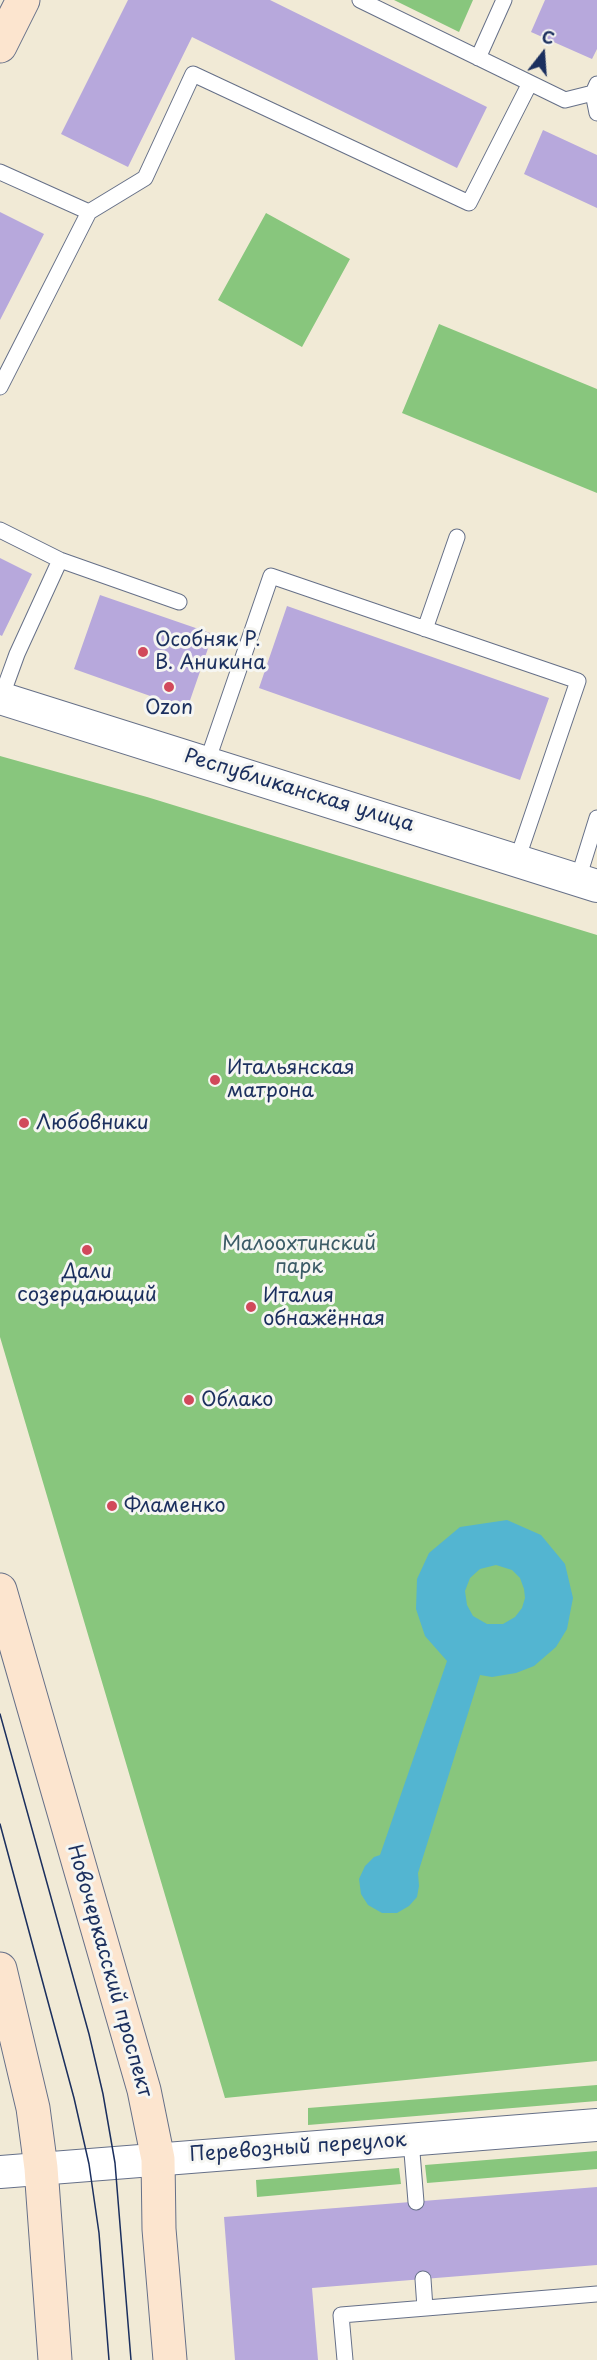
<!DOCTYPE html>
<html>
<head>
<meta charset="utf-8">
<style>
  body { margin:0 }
  #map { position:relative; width:597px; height:2360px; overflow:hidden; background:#f1ead6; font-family:"Playpen Sans",sans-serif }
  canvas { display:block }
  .north { position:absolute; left:513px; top:24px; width:60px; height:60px; -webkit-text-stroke:4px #f6f6f2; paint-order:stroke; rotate:17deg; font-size:16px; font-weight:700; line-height:24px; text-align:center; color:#1b2f5e }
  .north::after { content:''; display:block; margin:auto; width:21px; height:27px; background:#1b2f5e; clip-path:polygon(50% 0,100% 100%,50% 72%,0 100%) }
</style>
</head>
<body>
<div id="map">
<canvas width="597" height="2360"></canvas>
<div class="north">С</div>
</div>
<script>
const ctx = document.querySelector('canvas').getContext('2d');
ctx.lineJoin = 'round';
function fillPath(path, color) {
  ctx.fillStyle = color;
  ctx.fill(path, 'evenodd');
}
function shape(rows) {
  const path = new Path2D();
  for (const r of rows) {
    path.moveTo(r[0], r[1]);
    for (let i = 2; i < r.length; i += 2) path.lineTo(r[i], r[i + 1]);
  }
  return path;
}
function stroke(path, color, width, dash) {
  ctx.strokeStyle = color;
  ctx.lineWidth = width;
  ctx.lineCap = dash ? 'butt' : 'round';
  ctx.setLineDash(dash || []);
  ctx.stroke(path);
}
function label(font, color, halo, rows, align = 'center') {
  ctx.font = font + ' "Playpen Sans",sans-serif';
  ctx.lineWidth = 6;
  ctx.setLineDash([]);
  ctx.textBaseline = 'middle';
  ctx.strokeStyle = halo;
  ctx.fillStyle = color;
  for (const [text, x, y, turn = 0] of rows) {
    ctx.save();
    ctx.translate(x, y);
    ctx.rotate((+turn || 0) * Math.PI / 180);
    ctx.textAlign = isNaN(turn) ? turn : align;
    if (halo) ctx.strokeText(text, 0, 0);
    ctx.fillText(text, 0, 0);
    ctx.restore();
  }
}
fillPath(shape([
  [394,0,473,0,459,32],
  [266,213,350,259,302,347,218,300],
  [439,324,597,389,597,493,402,413],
  [0,756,147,797,597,935,597,2061,225,2098,0,1337],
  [597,2085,597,2101,308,2125,308,2108],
  [597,2151,597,2169,427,2183,425,2165],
  [399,2168,401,2184,257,2197,256,2180]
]), '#88c67d');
fillPath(shape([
  [507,1520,541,1535,565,1564,573,1598,567,1629,556,1647,534,1666,516,1673,492,1677,480,1675,418,1873,419,1886,417,1897,409,1906,397,1913,382,1913,368,1905,361,1894,359,1879,365,1866,374,1857,380,1855,447,1661,425,1636,416,1609,417,1579,429,1553,460,1527],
  [496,1565,512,1570,520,1578,524,1589,525,1598,522,1608,515,1617,503,1624,487,1624,473,1616,467,1605,465,1591,470,1578,480,1569]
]), '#53b5d1');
fillPath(shape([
  [128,0,270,0,487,107,457,168,192,37,128,167,61,134],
  [545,0,597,0,597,49,592,59,531,32],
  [543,130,597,155,597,208,524,174],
  [0,212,44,234,0,320],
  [0,558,32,574,2,636,0,635],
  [100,595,213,634,187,709,74,669],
  [287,606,549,698,520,780,259,688],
  [597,2187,597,2265,312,2288,318,2360,235,2360,224,2217]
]), '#b7a8dc');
const service = shape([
  [360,0,565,100,593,93,597,84],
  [478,58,504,0],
  [593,93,597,113],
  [0,172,89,212],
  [0,387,89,212,145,178,193,74,469,203,530,83],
  [0,530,60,560,179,602],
  [425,629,457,537],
  [1,698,17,654,60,560],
  [207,762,271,576,578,681,517,860],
  [578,879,597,818],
  [411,2140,416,2202],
  [423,2279,425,2308],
  [345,2360,341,2315,597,2294]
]);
const minor = shape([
  [0,698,597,886],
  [0,2172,597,2125]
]);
const secondary = shape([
  [0,46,23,0],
  [0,1590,144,2090,158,2159,159,2229,170,2360],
  [0,1969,33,2108,41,2168,55,2360]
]);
stroke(service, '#667088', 17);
stroke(minor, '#667088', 34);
stroke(secondary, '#667088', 35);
stroke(service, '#fff', 15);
stroke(minor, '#fff', 32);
stroke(secondary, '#fce5cf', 33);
stroke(shape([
  [0,1714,89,2034,103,2094,115,2163,131,2360],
  [0,1824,74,2098,89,2164,99,2233,109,2360]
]), '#1b2f5e', 1.5);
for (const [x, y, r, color] of [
  [143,652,6,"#d1495b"],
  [169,687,6,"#d1495b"],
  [215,1080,6,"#d1495b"],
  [24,1123,6,"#d1495b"],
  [87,1250,6,"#d1495b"],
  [251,1307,6,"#d1495b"],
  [189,1400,6,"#d1495b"],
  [112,1506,6,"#d1495b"]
]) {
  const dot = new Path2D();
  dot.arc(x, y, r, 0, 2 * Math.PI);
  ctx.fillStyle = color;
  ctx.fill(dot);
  stroke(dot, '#f6f6f2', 2);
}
label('20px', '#1b2f5e', '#f6f6f2', [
  ["Особняк Р.",155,640],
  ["В. Аникина",155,663],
  ["Ozon",169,708,"center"],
  ["Итальянская",227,1068],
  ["матрона",227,1091],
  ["Любовники",36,1123],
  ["Дали",87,1272,"center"],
  ["созерцающий",87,1295,"center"],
  ["Италия",263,1296],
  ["обнажённая",263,1319],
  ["Облако",201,1400],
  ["Фламенко",124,1506]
], 'left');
label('20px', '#1b2f5e', '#f6f6f2', [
  ["Республиканская улица",299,791,17],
  ["Новочеркасский проспект",109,1971,74],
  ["Перевозный переулок",298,2148,-4]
]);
label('20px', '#3c5c67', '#f6f6f2', [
  ["Малоохтинский",299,1244],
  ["парк",299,1267]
]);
</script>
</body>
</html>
